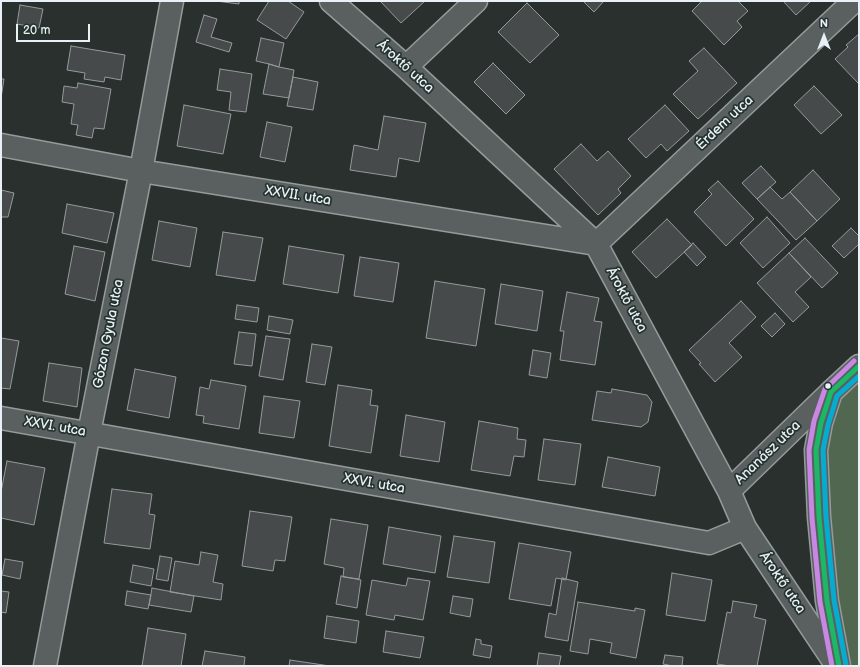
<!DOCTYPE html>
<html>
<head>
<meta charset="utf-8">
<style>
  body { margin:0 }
  #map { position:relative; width:860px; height:667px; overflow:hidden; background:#29302d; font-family:"Balsamiq Sans",sans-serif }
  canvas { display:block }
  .frame { position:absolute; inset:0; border:2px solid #e8f1f8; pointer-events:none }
  .north { position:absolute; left:804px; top:16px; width:40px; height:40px; -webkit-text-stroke:3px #26332d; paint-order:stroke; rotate:0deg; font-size:11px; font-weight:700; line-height:16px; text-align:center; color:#e8f1f8 }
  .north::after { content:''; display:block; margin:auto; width:14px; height:18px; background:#e8f1f8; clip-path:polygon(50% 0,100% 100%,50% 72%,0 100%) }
  .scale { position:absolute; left:16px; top:24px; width:74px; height:18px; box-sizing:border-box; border:2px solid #e8f1f8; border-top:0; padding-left:5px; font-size:12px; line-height:14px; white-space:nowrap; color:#e8f1f8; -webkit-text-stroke:3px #26332d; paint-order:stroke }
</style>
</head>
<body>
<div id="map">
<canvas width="860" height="667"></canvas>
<div class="frame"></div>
<div class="north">N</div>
<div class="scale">20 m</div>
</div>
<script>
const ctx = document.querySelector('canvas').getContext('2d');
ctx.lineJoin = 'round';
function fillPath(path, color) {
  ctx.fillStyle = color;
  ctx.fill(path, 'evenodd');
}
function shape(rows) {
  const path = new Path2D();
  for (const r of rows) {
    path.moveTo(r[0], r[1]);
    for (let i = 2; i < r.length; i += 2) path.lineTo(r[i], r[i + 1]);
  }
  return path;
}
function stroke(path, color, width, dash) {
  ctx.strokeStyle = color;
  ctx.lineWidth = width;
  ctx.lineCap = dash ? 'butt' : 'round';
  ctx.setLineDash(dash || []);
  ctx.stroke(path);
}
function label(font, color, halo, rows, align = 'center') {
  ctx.font = font + ' "Balsamiq Sans",sans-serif';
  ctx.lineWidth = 3.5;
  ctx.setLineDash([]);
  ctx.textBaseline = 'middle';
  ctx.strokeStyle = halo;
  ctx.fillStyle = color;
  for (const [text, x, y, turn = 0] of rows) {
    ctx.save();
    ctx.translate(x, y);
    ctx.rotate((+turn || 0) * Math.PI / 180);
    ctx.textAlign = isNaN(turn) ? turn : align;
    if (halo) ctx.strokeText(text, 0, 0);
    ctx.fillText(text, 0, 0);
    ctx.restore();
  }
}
fillPath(shape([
  [859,366,859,666,839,666,821,423]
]), '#516750');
const building = shape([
  [216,1,239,1,239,4,216,1],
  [269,1,288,1,304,12,286,39,257,20,269,1],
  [380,1,425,1,401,23,380,1],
  [583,1,604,1,594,12,583,1],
  [702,1,738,1,748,11,737,21,742,27,724,45,692,11,702,1],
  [783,1,811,1,796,15,783,1],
  [527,3,559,35,530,63,498,32,527,3],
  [20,5,43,9,39,28,17,24,20,5],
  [204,15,217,19,211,37,232,43,229,52,196,42,204,15],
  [859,34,859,82,858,83,835,59,848,47,846,45,859,34],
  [261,38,284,43,279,67,269,64,256,61,261,38],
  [71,46,125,55,121,80,105,77,104,82,84,79,85,73,67,70,71,46],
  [704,48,737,83,698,119,673,94,698,71,689,61,704,48],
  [493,63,525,95,506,114,474,82,493,63],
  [269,64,279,67,294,70,289,98,263,94,269,64],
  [220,69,252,74,246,112,229,110,231,92,217,90,220,69],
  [293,77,318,82,313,110,287,106,293,77],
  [1,79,4,79,1,98,1,79],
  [78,83,111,89,104,129,94,128,92,138,76,135,78,125,71,124,74,104,62,102,64,86,77,88,78,83],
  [814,86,842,115,821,134,794,105,814,86],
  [184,105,231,114,223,154,177,146,184,105],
  [665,105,689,131,667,151,661,144,646,158,628,139,665,105],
  [384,116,426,123,419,162,399,158,396,177,350,170,354,145,378,150,384,116],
  [267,122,292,127,285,162,260,157,267,122],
  [581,144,597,161,608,151,631,176,618,189,621,193,598,215,554,169,581,144],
  [761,166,776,182,757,199,742,183,761,166],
  [813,170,840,199,817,221,790,192,813,170],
  [718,181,754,219,726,246,694,212,712,194,708,190,718,181],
  [770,187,782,199,790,192,817,221,796,240,757,199,770,187],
  [1,190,14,193,8,217,1,217,1,190],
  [67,204,114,213,107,243,62,233,67,204],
  [767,217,790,243,763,268,740,243,767,217],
  [667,219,692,245,656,278,632,252,667,219],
  [159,221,197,228,190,267,152,260,159,221],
  [851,228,859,236,859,244,844,258,832,246,851,228],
  [223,232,263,238,255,281,216,275,223,232],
  [805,238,838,273,822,288,789,253,805,238],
  [693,243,706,257,697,266,684,252,693,243],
  [74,246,105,252,95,301,65,294,74,246],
  [289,246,344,255,338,293,283,284,289,246],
  [789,253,811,277,795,292,809,307,793,322,757,283,789,253],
  [360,257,399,263,393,302,354,296,360,257],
  [435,281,485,289,476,346,426,338,435,281],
  [501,284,543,291,537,331,495,324,501,284],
  [567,292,599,298,594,321,602,322,595,365,560,360,564,331,560,331,567,292],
  [741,301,756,317,729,343,742,357,715,382,699,364,701,363,689,350,741,301],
  [237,305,259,308,257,322,235,319,237,305],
  [775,313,785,324,772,337,761,326,775,313],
  [269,316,293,320,290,334,267,330,269,316],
  [239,332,256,334,252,366,234,364,239,332],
  [266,336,290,339,283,380,259,376,266,336],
  [1,338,19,341,10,389,1,388,1,338],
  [312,344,332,347,325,385,306,382,312,344],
  [533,350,551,353,547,378,529,375,533,350],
  [49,363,82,368,77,407,43,401,49,363],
  [135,369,176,377,169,418,127,410,135,369],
  [211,380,246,386,239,429,203,423,204,416,196,415,200,387,209,389,211,380],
  [338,385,372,390,370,405,378,406,371,453,329,446,338,385],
  [612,389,647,395,652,402,648,422,641,427,592,420,597,391,611,393,612,389],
  [264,396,300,401,294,438,259,433,264,396],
  [406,415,445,422,439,462,400,456,406,415],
  [479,421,518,428,517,439,526,440,524,457,514,456,510,476,471,470,479,421],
  [544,439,581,444,575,485,538,480,544,439],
  [608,457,660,467,655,496,602,487,608,457],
  [7,461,45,468,34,525,1,518,1,492,7,461],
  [112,489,152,494,149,514,155,515,150,549,104,543,112,489],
  [250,511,292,517,285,561,275,560,273,571,242,566,250,511],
  [331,519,368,525,359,579,343,577,344,568,324,564,331,519],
  [389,527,441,536,435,573,383,564,389,527],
  [454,536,495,542,489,583,447,577,454,536],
  [519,543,571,552,566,580,556,578,551,606,509,599,519,543],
  [201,552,218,555,213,582,223,584,221,600,170,592,175,561,199,565,201,552],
  [160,556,172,558,168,581,156,579,160,556],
  [5,559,23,562,20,579,2,575,5,559],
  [133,565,154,569,151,586,130,582,133,565],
  [672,573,712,580,705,621,666,615,672,573],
  [341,576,361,580,357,608,336,604,341,576],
  [408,578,430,581,423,620,395,615,394,620,366,615,372,580,406,586,408,578],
  [562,578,578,582,568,641,545,637,549,613,556,615,562,578],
  [152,588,194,596,191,612,149,605,152,588],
  [1,591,9,592,6,613,1,612,1,591],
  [127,591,151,595,148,609,125,605,127,591],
  [453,596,473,599,470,617,450,613,453,596],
  [733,601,757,605,754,617,766,620,757,666,730,666,717,664,727,612,731,613,733,601],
  [578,602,635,611,635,608,645,610,636,658,610,653,612,643,590,639,588,654,570,651,578,602],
  [327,616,359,621,356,643,324,638,327,616],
  [148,628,186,634,181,666,142,666,148,628],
  [386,631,424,637,420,658,383,652,386,631],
  [476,639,481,640,481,644,492,646,490,658,473,655,476,639],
  [205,651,245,657,244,666,202,666,205,651],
  [539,653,561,656,559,666,537,666,539,653],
  [665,655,683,657,682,666,673,666,663,664,665,655],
  [290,660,330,666,289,666,290,660]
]);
fillPath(building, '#464a4b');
stroke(building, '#959a9a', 1);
const street = shape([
  [331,1,406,67,596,244,729,491,745,528,837,666],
  [406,67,476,1],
  [1,145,141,171,596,244],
  [596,244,854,1],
  [1,418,709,543,745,528],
  [729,491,831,392],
  [45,666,89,433,141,171,172,1]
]);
const secondary = shape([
  [839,666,827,601,819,517,816,450,821,423,831,392,859,366]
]);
stroke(street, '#959a9a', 25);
stroke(secondary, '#959a9a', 25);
stroke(street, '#5a6060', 22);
stroke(secondary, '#5a6060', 22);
stroke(shape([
  [839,666,827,601,819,517,816,450,821,423,831,392,859,366]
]), '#1ab867', 5);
stroke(shape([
  [846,665,834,600,826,517,823,450,828,425,837,396,859,376]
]), '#06acd0', 5);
stroke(shape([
  [832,666,820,602,812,518,809,450,814,421,825,389,854,361]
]), '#c787e3', 5);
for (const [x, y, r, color] of [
  [828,386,3.5,"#e8f1f8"]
]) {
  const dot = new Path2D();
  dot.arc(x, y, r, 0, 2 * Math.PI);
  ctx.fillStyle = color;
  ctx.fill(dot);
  stroke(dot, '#26332d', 1.5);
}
label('14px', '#e8f1f8', '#26332d', [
  ["Ároktő utca",405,67,42],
  ["Érdem utca",725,123,-43],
  ["XXVII. utca",298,196,9],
  ["Ároktő utca",626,300,62],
  ["Gózon Gyula utca",109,334,-79],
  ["XXVI. utca",55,427,10],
  ["Ananász utca",768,453,-44],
  ["XXVI. utca",374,484,10],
  ["Ároktő utca",782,583,56]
]);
</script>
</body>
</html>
